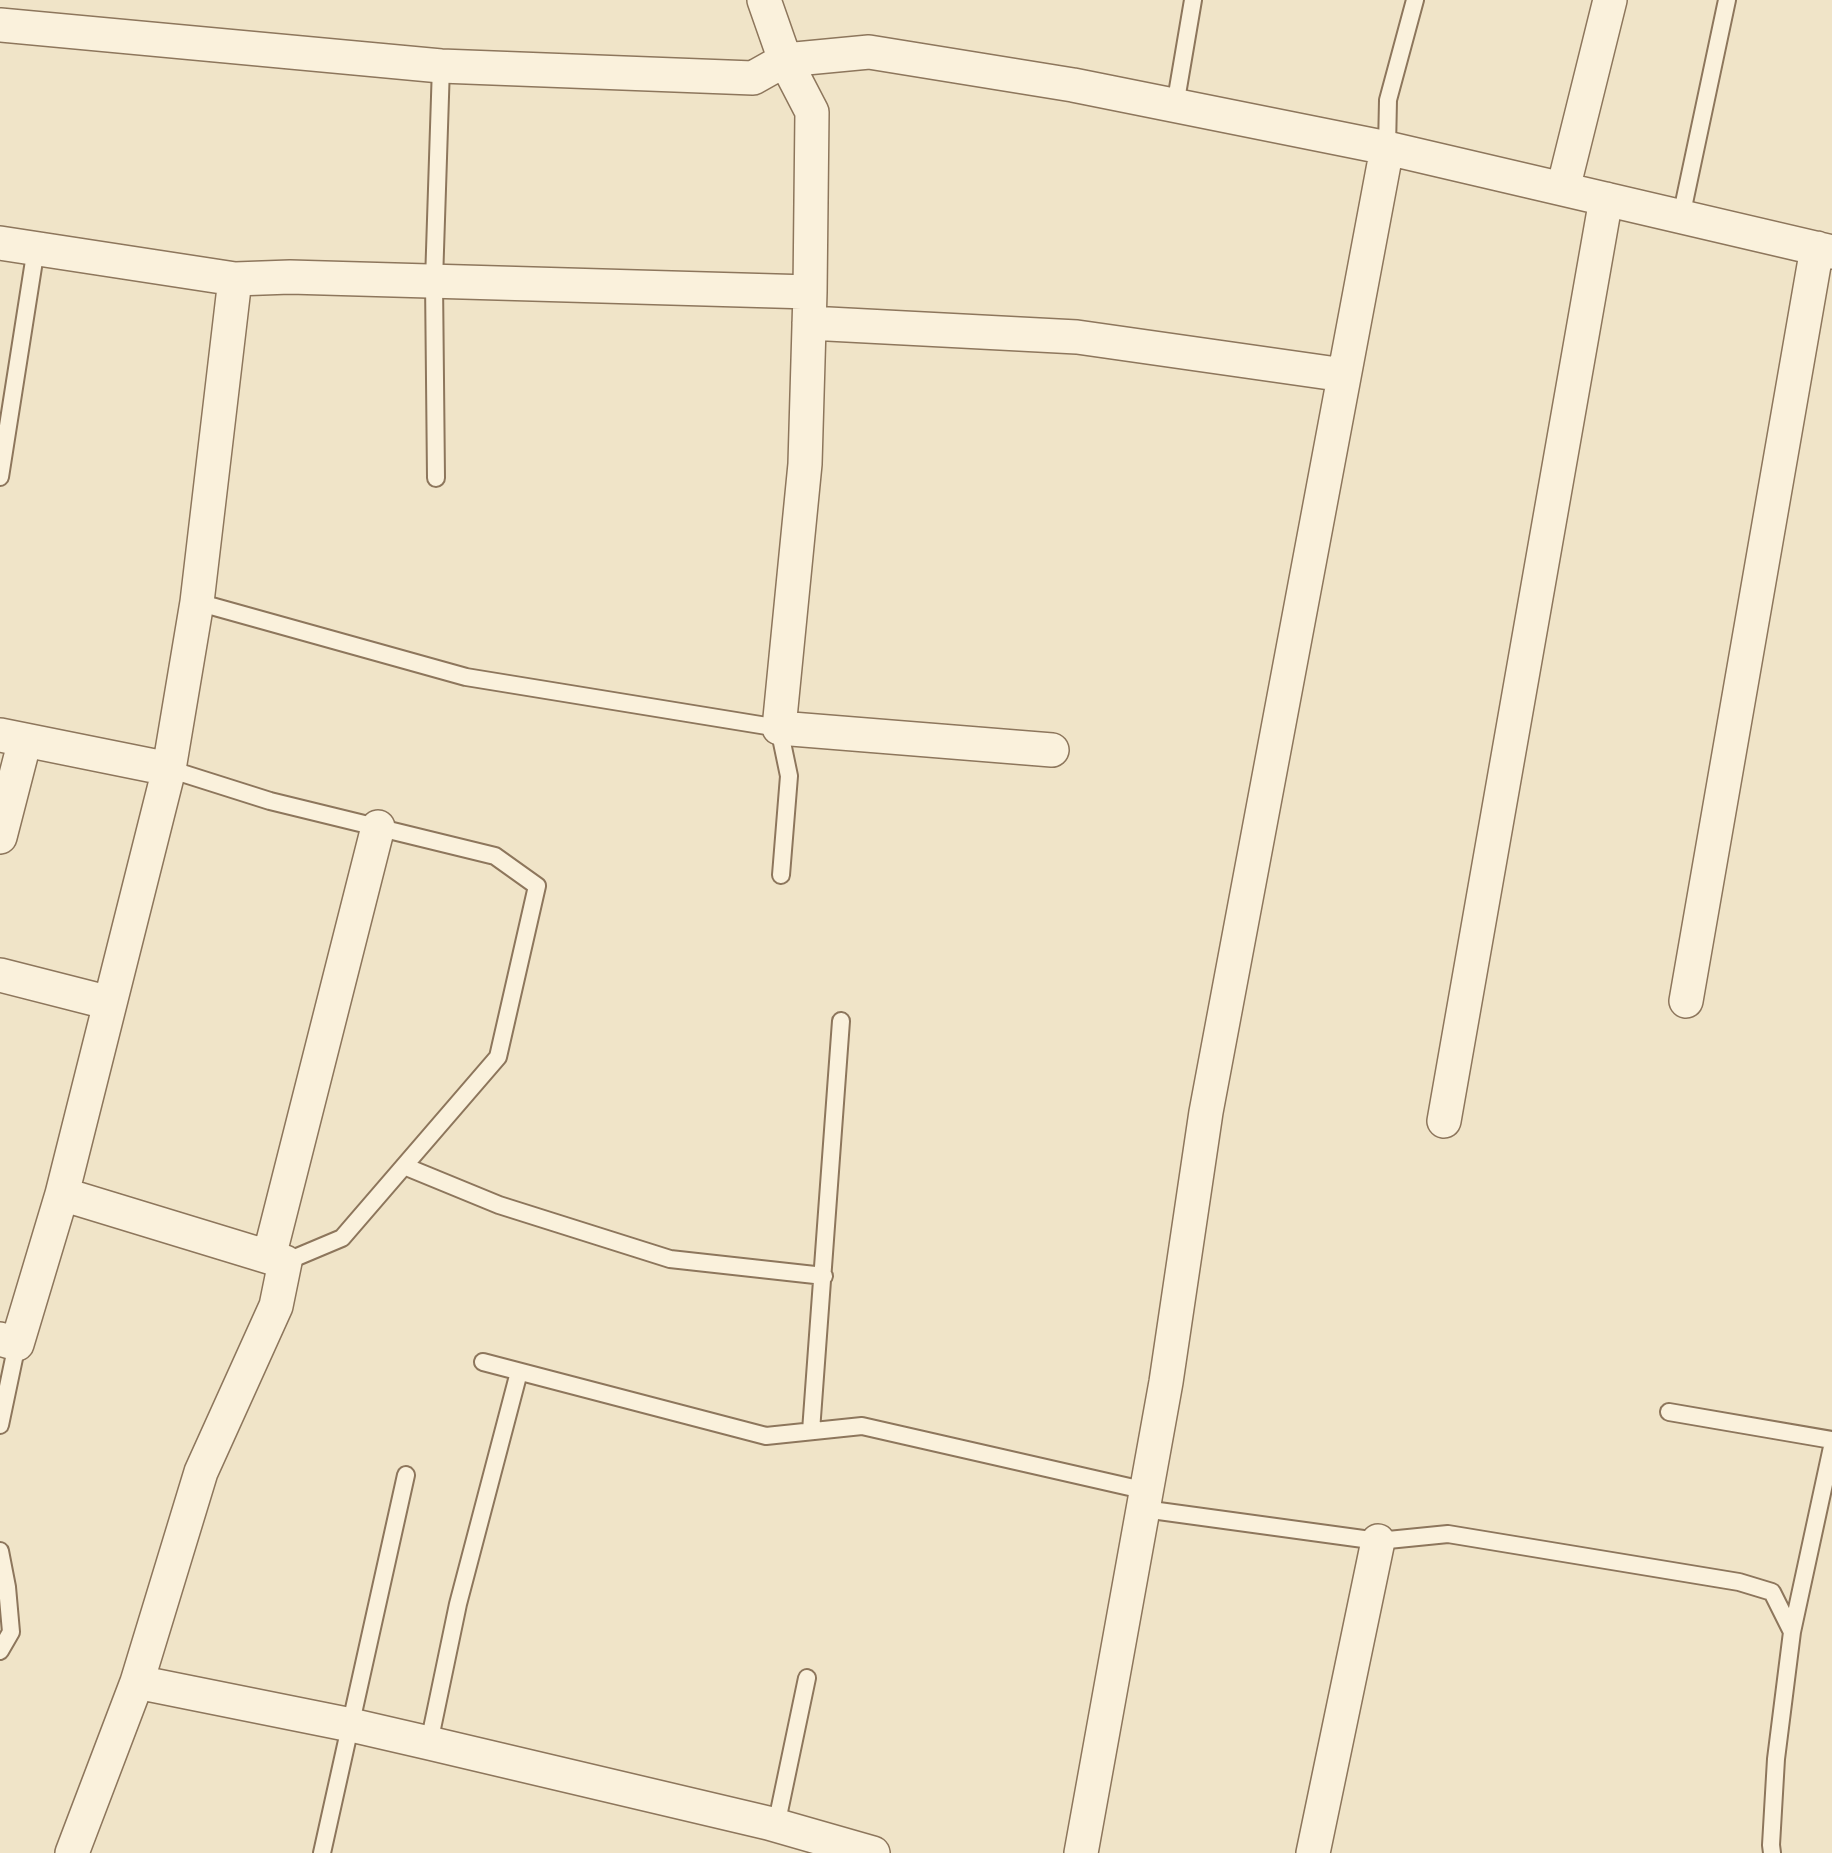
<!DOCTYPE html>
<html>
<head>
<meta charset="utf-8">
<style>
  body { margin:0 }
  canvas { display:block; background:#f0e4c8 }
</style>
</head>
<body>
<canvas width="1832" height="1853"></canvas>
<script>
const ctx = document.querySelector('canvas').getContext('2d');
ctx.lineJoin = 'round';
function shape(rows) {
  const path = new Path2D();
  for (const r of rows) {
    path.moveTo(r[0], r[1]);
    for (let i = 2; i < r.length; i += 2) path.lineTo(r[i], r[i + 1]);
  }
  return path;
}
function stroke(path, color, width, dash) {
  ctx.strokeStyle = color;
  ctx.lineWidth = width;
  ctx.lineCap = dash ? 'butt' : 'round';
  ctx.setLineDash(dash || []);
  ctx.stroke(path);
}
const lane = shape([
  [1175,106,1193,0],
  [1387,148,1388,100,1415,0],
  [1681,217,1727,0],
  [0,477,36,248],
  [436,478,434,281,441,66],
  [197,602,466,677,779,728,789,776,781,875],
  [169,769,270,801,495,856,537,886,498,1057,342,1238,285,1262],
  [404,1166,499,1205,670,1259,824,1276],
  [483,1362,766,1436,862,1426,1147,1491],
  [1669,1412,1832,1440],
  [0,1425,17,1344],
  [811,1431,841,1021],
  [1144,1509,1378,1541,1448,1534,1739,1582,1772,1592,1792,1632,1776,1759,1771,1845,1772,1853],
  [0,1551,7,1587,11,1632,0,1651],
  [1792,1632,1832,1447],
  [429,1743,458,1604,519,1372],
  [776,1826,807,1678],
  [322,1853,406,1475]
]);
const street = shape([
  [764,0,785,60,812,112,810,292,805,464,779,728,1052,750],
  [0,25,441,66,753,78,785,60,869,52,1073,85,1387,148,1832,252],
  [1563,189,1610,0],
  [0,243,235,279,290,277,810,292],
  [809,323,1077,337,1344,375],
  [0,735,169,769],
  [0,837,25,740],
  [0,975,110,1003],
  [1686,1001,1817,248],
  [1444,1121,1606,199],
  [62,1194,285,1262,276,1306,201,1472,137,1682,72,1853],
  [269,1257,378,827],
  [0,1339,17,1344,62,1194,169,769,197,602,235,279],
  [137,1682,351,1725,429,1743,768,1823,873,1853],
  [1081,1853,1166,1382,1206,1112,1387,148],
  [1313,1853,1378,1541]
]);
stroke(lane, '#8d765c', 20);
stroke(street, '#8d765c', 36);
stroke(lane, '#faf1dc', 16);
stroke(street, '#faf1dc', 33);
</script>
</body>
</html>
